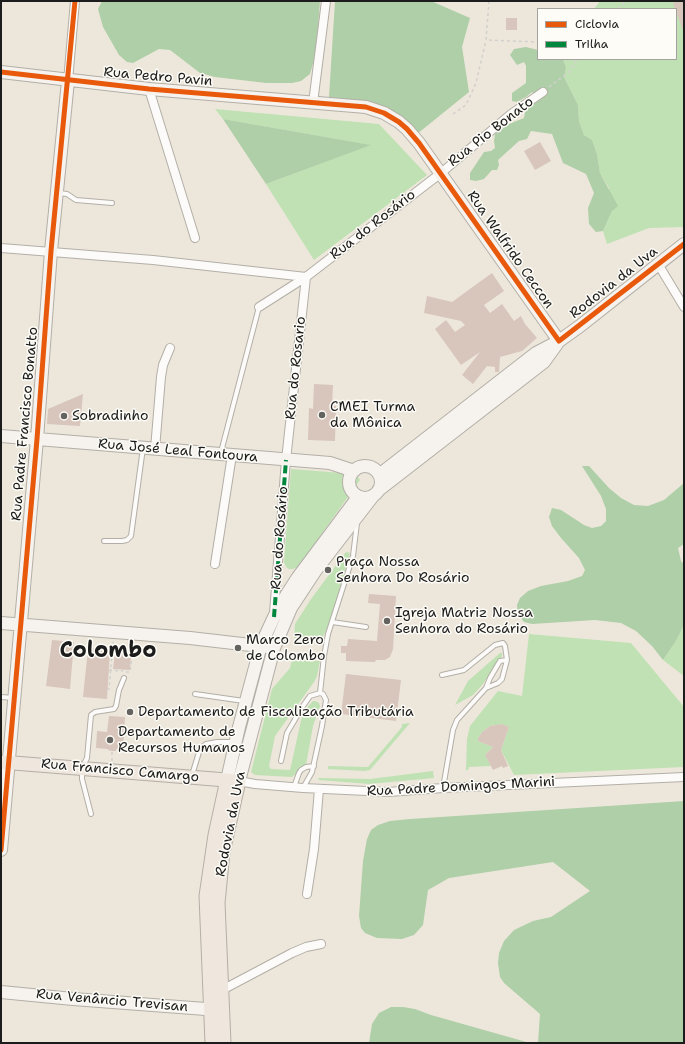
<!DOCTYPE html>
<html>
<head>
<meta charset="utf-8">
<style>
  body { margin:0 }
  #map { position:relative; width:685px; height:1044px; overflow:hidden; background:#ede7db; font-family:"Shantell Sans",sans-serif }
  canvas { display:block }
  .frame { position:absolute; inset:0; border:2px solid #1c1c1c; pointer-events:none }
  .legend { position:absolute; left:537px; top:8px; width:140px; height:52px; box-sizing:border-box; background:#fdfcf7; border:1px solid #a3a29f; margin:0; padding:5px 7px; list-style:none; font-size:12px; color:#1c1c1c }
  .legend li { display:flex; align-items:center; gap:8px; height:20px }
  .legend b { width:20px; border:1px solid #a3a29f }
</style>
</head>
<body>
<div id="map">
<canvas width="685" height="1044"></canvas>
<div class="frame"></div>
<ul class="legend">
<li><b style="height:5px;background:#e8590c"></b>Ciclovia</li>
<li><b style="height:5px;background:#00873e"></b>Trilha</li>
</ul>
</div>
<script>
const ctx = document.querySelector('canvas').getContext('2d');
ctx.lineJoin = 'round';
function fillPath(path, color) {
  ctx.fillStyle = color;
  ctx.fill(path, 'evenodd');
}
function shape(rows) {
  const path = new Path2D();
  for (const r of rows) {
    if (r.length === 3) {
      path.moveTo(r[0] + r[2], r[1]);
      path.arc(r[0], r[1], r[2], 0, 2 * Math.PI);
      continue;
    }
    path.moveTo(r[0], r[1]);
    for (let i = 2; i < r.length; i += 2) path.lineTo(r[i], r[i + 1]);
  }
  return path;
}
function stroke(path, color, width, dash) {
  ctx.strokeStyle = color;
  ctx.lineWidth = width;
  ctx.lineCap = dash ? 'butt' : 'round';
  ctx.setLineDash(dash || []);
  ctx.stroke(path);
}
function label(font, color, halo, rows, align = 'center') {
  ctx.font = font + ' "Shantell Sans",sans-serif';
  ctx.lineWidth = 3;
  ctx.setLineDash([]);
  ctx.textBaseline = 'middle';
  ctx.strokeStyle = halo;
  ctx.fillStyle = color;
  for (const [text, x, y, turn = 0] of rows) {
    ctx.save();
    ctx.translate(x, y);
    ctx.rotate((+turn || 0) * Math.PI / 180);
    ctx.textAlign = isNaN(turn) ? turn : align;
    if (halo) ctx.strokeText(text, 0, 0);
    ctx.fillText(text, 0, 0);
    ctx.restore();
  }
}
fillPath(shape([
  [600,1,684,1,684,227,649,228,607,244,603,231,612,211,609,188,600,173,597,154,592,140,584,135,579,121,578,105,564,77,566,68,563,59,676,59,676,9,594,9],
  [215,109,379,124,427,175,314,260,266,184,370,145,223,119],
  [291,469,356,474,360,480,298,567,293,569,289,569,286,567,284,562],
  [347,552,350,553,330,621,322,639,294,638,295,624,311,599,345,553],
  [684,625,684,676,663,660,676,641],
  [529,634,631,643,684,707,684,767,514,775,501,750,509,727,502,724,490,726,482,732,478,738,478,741,493,747,485,755,491,766,469,767,468,770,466,770,467,739,470,726,498,691,522,696],
  [500,653,502,653,502,656,483,684,473,695,455,705,468,681],
  [292,660,320,661,317,676,314,682,275,736,269,766,271,769,290,770,303,712,313,701,315,701,319,703,320,706,313,726,306,765,292,777,255,775,251,772,272,689,290,668],
  [410,723,370,770,364,771,328,769,328,766,368,767,402,727,402,724],
  [433,771,434,778,369,784,319,780,318,778,370,779]
]), '#bfe1b3');
fillPath(shape([
  [102,1,320,1,316,53,310,74,301,81,292,83,266,83,215,77,200,73,170,50,159,49,133,63,127,62,119,55,103,27,98,9],
  [335,1,431,1,470,18,462,47,469,92,417,134,407,121,380,106,329,97],
  [526,47,538,50,538,59,563,59,566,68,564,77,578,105,579,121,584,135,592,140,597,154,600,173,618,206,612,211,603,231,596,232,589,224,588,208,594,193,586,174,563,163,552,134,531,131,527,139,519,141,498,160,499,165,497,170,492,170,484,179,476,181,470,180,470,173,484,152,491,151,495,148,494,141,495,134,509,124,524,118,526,107,534,95,532,92,526,97,517,102,512,101,512,93,526,83,526,66,524,62,517,65,510,55,514,49],
  [223,119,371,145,266,184],
  [582,466,589,466,609,488,621,498,634,505,648,506,664,500,684,483,684,544,678,548,681,561,684,564,684,625,676,641,663,660,652,646,636,631,621,623,595,620,532,624,524,622,518,614,517,605,520,598,528,591,541,586,568,581,582,576,585,570,579,558,561,538,552,526,549,517,552,508,561,510,584,525,592,528,601,526,606,521,606,509,601,496],
  [684,801,684,1043,538,1043,540,1014,504,983,500,977,498,963,499,953,504,941,514,930,533,921,551,917,590,891,553,862,449,878,428,890,423,925,414,935,402,939,377,938,365,933,361,928,359,916,363,861,367,839,371,830,378,825,390,821,410,819],
  [391,1007,403,1007,415,1009,431,1015,530,1043,369,1043,372,1024,379,1013]
]), '#aecfa7');
fillPath(shape([
  [678,1,684,1,684,33,673,3],
  [506,18,517,18,517,30,506,30],
  [540,142,551,161,535,170,524,151],
  [492,273,504,291,484,305,490,313,502,304,514,321,521,316,525,324,537,338,522,351,500,357,499,372,495,372,495,367,487,366,473,384,462,375,480,352,461,365,435,329,446,320,455,332,465,325,461,321,424,313,427,296,452,302],
  [314,384,333,385,332,406,336,406,335,441,308,440,309,408,313,409],
  [83,394,80,426,47,424,48,409],
  [369,594,396,596,393,649,390,657,385,660,376,660,375,662,346,661,346,653,341,653,341,646,347,646,348,639,377,641,380,604,368,603],
  [52,640,74,642,70,689,46,686],
  [99,648,110,651,107,699,83,697,88,649],
  [115,653,131,654,130,670,113,669],
  [346,674,401,680,396,721,341,714],
  [109,716,125,717,123,750,116,749,116,751,112,751,108,750,108,749,96,748,97,731,107,732],
  [502,724,509,727,501,750,508,766,503,768,502,766,493,770,485,755,493,747,478,741,478,738,482,732,490,726]
]), '#d8c5bc');
const lane = shape([
  [59,193,67,194,76,200,112,203],
  [221,452,259,307],
  [104,541,122,541,127,540,131,536,143,448],
  [332,622,366,627],
  [442,675,464,670,495,645,503,643,505,646,507,660],
  [320,693,324,656,328,634,353,556,357,523],
  [195,694,244,701],
  [1,697,14,698],
  [281,761,287,733,303,706,310,696,320,693,323,694,326,700,322,726,312,772,303,788],
  [192,775,200,749,206,744,217,742,234,742],
  [294,787,299,773,301,770,306,767,314,766],
  [443,788,453,730,457,720,486,688,490,678,500,661,507,660,502,679,498,683,486,688],
  [91,814,82,779,82,768,87,758,91,715,95,712,114,709,116,706,119,690,124,678]
]);
const street = shape([
  [68,81,75,1],
  [149,89,195,238],
  [313,103,326,1],
  [1,248,153,260,306,277],
  [658,264,684,307],
  [259,307,306,277,441,173,511,114,543,92],
  [155,449,161,377,163,365,170,348],
  [215,564,232,455],
  [274,613,286,460,306,277],
  [239,781,255,784,303,788,388,792,443,788,684,777],
  [307,894,314,849,319,789],
  [222,990,292,953,306,947,321,944]
]);
const secondary = shape([
  [1,72,149,89,366,107,384,113,399,122,407,129,419,143,559,341],
  [1,436,330,463,354,471],
  [365,482,16],
  [379,475,536,353,559,341,580,326,684,244],
  [380,489,544,362,557,344],
  [1,623,190,638,268,647],
  [227,780,239,727,261,645,274,617,287,594,298,577,358,497],
  [239,781,274,648,291,608,316,570,373,496],
  [1,850,37,439,51,251,68,81],
  [1,992,73,999,219,1010]
]);
const primary = shape([
  [1,762,239,781,223,852,218,903,224,1043],
  [212,1043,206,896,215,835,227,780]
]);
stroke(lane, '#b3afa7', 6);
stroke(street, '#b3afa7', 10);
stroke(secondary, '#b3afa7', 14);
stroke(primary, '#b3afa7', 15);
stroke(shape([
  [489,1,486,40,538,42],
  [618,9,626,1],
  [549,87,569,72,577,59],
  [453,114,466,105,476,83,486,40],
  [109,670,123,671],
  [126,672,130,672,132,656,133,652,137,647,138,644],
  [107,688,109,689,113,642],
  [112,761,112,751]
]), '#d2d0cd', 1.5, [3, 3]);
stroke(lane, '#fcfbfa', 4);
stroke(street, '#fcfbfa', 8);
stroke(secondary, '#f6f3ef', 12);
stroke(primary, '#efe6de', 13);
stroke(shape([
  [274,617,286,460]
]), '#00873e', 4, [8, 4]);
stroke(shape([
  [1,72,149,89,366,107,384,113,399,122,407,129,419,143,559,341,684,244],
  [1,850,37,439,51,251,75,1]
]), '#e8590c', 5);
for (const [x, y, r, color] of [
  [322,415,4,"#65635f"],
  [64,416,4,"#65635f"],
  [328,570,4,"#65635f"],
  [387,621,4,"#65635f"],
  [238,648,4,"#65635f"],
  [130,712,4,"#65635f"],
  [110,740,4,"#65635f"]
]) {
  const dot = new Path2D();
  dot.arc(x, y, r, 0, 2 * Math.PI);
  ctx.fillStyle = color;
  ctx.fill(dot);
  stroke(dot, '#fdfcf7', 1.5);
}
label('14px', '#1c1c1c', '#fdfcf7', [
  ["Rua Pedro Pavin",158,77,5],
  ["Rua Pio Bonato",491,132,-38],
  ["Rua do Rosário",373,225,-38],
  ["Rua Walfrido Ceccon",510,250,55],
  ["Rodovia da Uva",614,283,-38],
  ["Rua do Rosario",296,368,-84],
  ["Rua Padre Francisco Bonatto",25,424,-85],
  ["Rua José Leal Fontoura",178,451,5],
  ["Rua do Rosário",280,538,-86],
  ["Rua Francisco Camargo",120,771,5],
  ["Rua Padre Domingos Marini",461,787,-3],
  ["Rodovia da Uva",231,824,-79],
  ["Rua Venâncio Trevisan",112,1001,5]
]);
label('14px', '#1c1c1c', '#fdfcf7', [
  ["CMEI Turma",330,407],
  ["da Mônica",330,423],
  ["Sobradinho",72,416],
  ["Praça Nossa",336,562],
  ["Senhora Do Rosário",336,578],
  ["Igreja Matriz Nossa",395,613],
  ["Senhora do Rosário",395,629],
  ["Marco Zero",246,640],
  ["de Colombo",246,656],
  ["Departamento de Fiscalização Tributária",138,712],
  ["Departamento de",118,732],
  ["Recursos Humanos",118,748]
], 'left');
label('bold 22px', '#1c1c1c', '#fdfcf7', [
  ["Colombo",108,651]
]);
</script>
</body>
</html>
